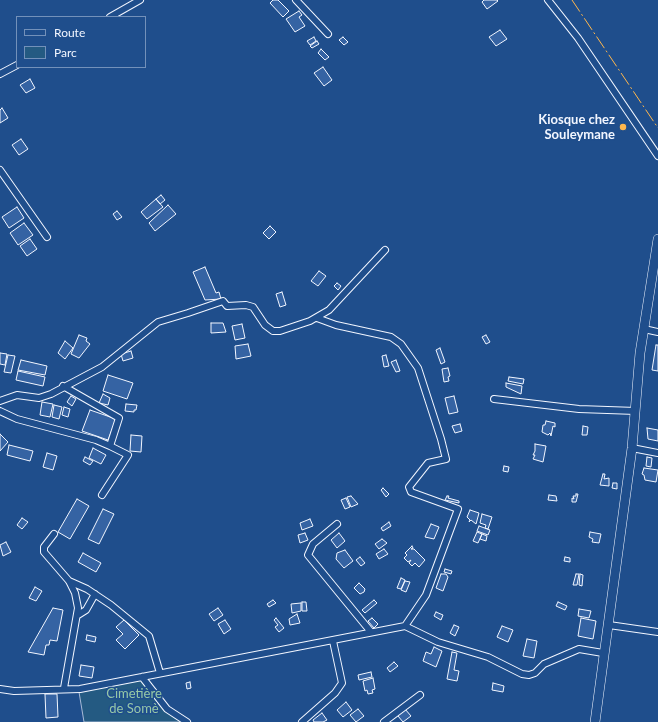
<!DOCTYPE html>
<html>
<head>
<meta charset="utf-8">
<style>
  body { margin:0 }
  #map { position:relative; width:658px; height:722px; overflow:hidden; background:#1f4e8c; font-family:Lato,sans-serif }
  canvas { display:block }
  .legend { position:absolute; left:16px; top:16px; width:130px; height:52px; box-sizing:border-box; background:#1f4e8c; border:1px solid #7391ba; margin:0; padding:5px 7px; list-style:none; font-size:12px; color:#f2f6ff }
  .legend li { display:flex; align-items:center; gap:8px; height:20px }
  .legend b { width:20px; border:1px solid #7391ba }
</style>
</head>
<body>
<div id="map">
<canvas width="658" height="722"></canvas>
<ul class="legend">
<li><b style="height:5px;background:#1f4e8c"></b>Route</li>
<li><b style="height:11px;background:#245a82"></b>Parc</li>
</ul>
</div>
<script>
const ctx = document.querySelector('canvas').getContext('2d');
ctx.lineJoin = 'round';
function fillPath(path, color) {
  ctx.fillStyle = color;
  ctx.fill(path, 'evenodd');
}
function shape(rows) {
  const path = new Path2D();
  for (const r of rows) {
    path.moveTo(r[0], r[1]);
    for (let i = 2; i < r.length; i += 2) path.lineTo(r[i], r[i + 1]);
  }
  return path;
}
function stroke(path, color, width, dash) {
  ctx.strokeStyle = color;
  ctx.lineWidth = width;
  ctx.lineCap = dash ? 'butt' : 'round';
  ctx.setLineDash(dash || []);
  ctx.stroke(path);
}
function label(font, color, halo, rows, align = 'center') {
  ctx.font = font + ' Lato,sans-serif';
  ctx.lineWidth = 3;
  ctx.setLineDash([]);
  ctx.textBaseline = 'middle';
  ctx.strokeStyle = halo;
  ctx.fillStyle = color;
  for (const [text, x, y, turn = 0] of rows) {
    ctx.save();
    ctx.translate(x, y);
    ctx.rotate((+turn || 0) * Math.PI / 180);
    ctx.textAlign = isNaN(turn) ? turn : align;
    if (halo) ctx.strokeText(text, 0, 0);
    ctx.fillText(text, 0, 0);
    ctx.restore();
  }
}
const green = shape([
  [142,679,167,710,185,722,84,722,79,692,142,679]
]);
fillPath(green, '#245a82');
stroke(green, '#a8bbd7', 1);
const building = shape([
  [273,0,278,0,289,11,283,17,270,3,273,0],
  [484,0,497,0,498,1,487,9,482,2,484,0],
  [299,11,302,15,299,17,305,26,295,32,286,19,299,11],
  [500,30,507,39,496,46,489,37,500,30],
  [314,37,316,41,310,45,307,41,314,37],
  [343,37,348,42,344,45,339,40,343,37],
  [317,41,319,44,312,48,310,46,317,41],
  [321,49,329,57,325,60,318,53,321,49],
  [323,67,332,80,324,86,314,73,323,67],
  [30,79,35,88,26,93,20,85,30,79],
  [2,108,8,118,0,123,0,110,2,108],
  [21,139,28,149,19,155,12,145,21,139],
  [161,195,165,200,160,204,156,199,161,195],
  [156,199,163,207,147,219,141,212,156,199],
  [168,205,176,214,155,231,149,223,168,205],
  [17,207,24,218,9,228,2,217,17,207],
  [117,211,122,217,117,220,113,214,117,211],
  [24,223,33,235,18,245,10,233,24,223],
  [270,226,276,232,269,239,263,233,270,226],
  [30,239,37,249,27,256,20,246,30,239],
  [205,267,216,293,219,292,221,299,205,300,193,272,205,267],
  [319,271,326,276,318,286,311,281,319,271],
  [337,283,341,286,338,290,334,286,337,283],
  [282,292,286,305,280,307,276,294,282,292],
  [211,323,223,323,226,332,211,333,211,323],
  [242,324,245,338,235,340,232,326,242,324],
  [79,335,87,338,86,341,90,344,79,358,71,354,79,335],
  [486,335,490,342,486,344,482,337,486,335],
  [65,341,73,348,65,359,58,353,65,341],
  [248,344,251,356,236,359,235,346,248,344],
  [656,345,658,345,658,371,652,370,656,345],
  [440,348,445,362,441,364,436,350,440,348],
  [131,351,133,358,123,361,121,354,131,351],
  [0,353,7,354,5,365,0,364,0,353],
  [8,355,15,356,11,373,4,372,8,355],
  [386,355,389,366,384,367,382,356,386,355],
  [21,360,47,366,45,375,18,370,21,360],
  [396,360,400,371,396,372,391,362,396,360],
  [448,368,450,376,448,377,449,381,444,382,442,369,448,368],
  [18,371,45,377,43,386,16,380,18,371],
  [108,375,133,383,127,399,103,391,108,375],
  [509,377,524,379,523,384,508,381,509,377],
  [506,383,522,386,521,394,506,387,506,383],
  [103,394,110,398,108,405,99,403,103,394],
  [71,396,76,399,72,406,67,402,71,396],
  [454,396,458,412,449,414,445,398,454,396],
  [42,402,53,404,50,417,40,415,42,402],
  [126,404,137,405,136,410,134,410,134,412,125,411,126,404],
  [54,405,62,407,59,419,52,417,54,405],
  [64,407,70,409,68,417,62,415,64,407],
  [90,410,116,419,108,440,82,431,90,410],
  [546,421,555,423,555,427,553,426,551,436,550,433,548,435,542,432,543,425,545,425,546,421],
  [460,424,462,431,455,433,452,426,460,424],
  [583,426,588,427,587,435,582,435,583,426],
  [647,428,658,430,658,441,648,439,647,428],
  [0,434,8,442,0,451,0,434],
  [131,435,142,436,141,452,130,451,131,435],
  [535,444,546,446,543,462,533,459,535,455,533,455,535,451,535,444],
  [9,445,33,451,30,461,7,455,9,445],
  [93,448,106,455,101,464,89,458,93,448],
  [47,453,57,456,53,470,43,467,47,453],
  [85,457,93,461,90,465,83,461,85,457],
  [647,457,652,458,651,467,646,466,647,457],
  [504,466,509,467,508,472,503,471,504,466],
  [644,468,658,470,656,482,645,480,644,475,642,474,644,468],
  [603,474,605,474,604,479,609,478,609,486,600,485,603,474],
  [613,483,617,483,617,489,612,488,613,483],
  [383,488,389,494,386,497,381,490,383,488],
  [576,494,578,494,576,502,572,502,572,498,574,499,573,496,576,496,576,494],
  [549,495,556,496,557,501,548,500,549,495],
  [351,496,358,504,351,507,347,497,351,496],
  [447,496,449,496,448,498,459,501,459,503,445,500,447,496],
  [346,498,350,507,345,509,341,500,346,498],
  [77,499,89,506,70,539,58,532,77,499],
  [103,509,114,514,99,544,88,539,103,509],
  [470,510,479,513,476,524,471,520,469,522,470,520,467,517,470,510],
  [482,514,492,517,488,529,485,528,486,525,480,523,482,514],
  [22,518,28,522,22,529,17,525,22,518],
  [310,519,313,526,302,530,300,523,310,519],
  [389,522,391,526,383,531,381,528,389,522],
  [431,524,439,527,434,539,425,537,431,524],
  [479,526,490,530,488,535,477,531,479,526],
  [477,532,482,534,478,543,473,541,477,532],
  [590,532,601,534,599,543,592,542,593,539,589,537,590,532],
  [305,533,308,540,300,543,298,535,305,533],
  [339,533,345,541,337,548,331,540,339,533],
  [482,534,487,536,486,541,480,539,482,534],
  [382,539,387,543,379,549,375,544,382,539],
  [6,542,11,552,3,556,0,545,6,542],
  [412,546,413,548,411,549,414,549,425,560,419,567,415,563,412,566,409,563,411,560,408,562,404,558,407,555,405,553,412,546],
  [384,549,388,554,379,559,376,554,384,549],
  [345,550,353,561,344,568,336,559,337,553,345,550],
  [83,553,101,563,96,572,78,562,83,553],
  [360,557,365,563,361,566,356,560,360,557],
  [565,557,570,558,570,562,564,561,565,557],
  [445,569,452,571,451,574,444,572,445,569],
  [441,574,446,574,448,577,443,591,436,588,441,574],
  [576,574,579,574,577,585,573,585,576,574],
  [580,574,583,575,582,586,579,585,580,574],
  [401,578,405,580,401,589,397,588,401,578],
  [405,581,410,582,406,592,401,590,405,581],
  [359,583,365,589,364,592,360,594,354,588,359,583],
  [35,587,42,591,36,601,29,598,35,587],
  [273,600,276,603,269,607,267,604,273,600],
  [374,600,377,603,365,613,362,610,374,600],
  [302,602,306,602,307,611,302,611,302,602],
  [558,602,567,606,565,610,556,606,558,602],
  [301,603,301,611,292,613,291,604,301,603],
  [53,608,63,610,57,641,50,640,49,645,46,645,44,655,28,652,53,608],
  [218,608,223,615,214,621,209,614,218,608],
  [579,609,591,611,589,618,578,616,579,609],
  [436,612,443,615,441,620,434,616,436,612],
  [297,614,300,623,290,625,289,619,297,614],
  [276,618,284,628,279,632,275,627,278,625,274,620,276,618],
  [372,618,378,624,374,628,368,621,372,618],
  [581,618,596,621,593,639,578,636,581,618],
  [124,620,139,635,125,649,116,640,123,634,116,627,124,620],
  [225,620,231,629,224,634,218,624,225,620],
  [454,625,459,627,455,636,450,633,454,625],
  [502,626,513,630,508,642,497,637,502,626],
  [87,635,96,637,95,642,86,640,87,635],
  [527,639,537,641,534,658,523,656,527,639],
  [434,647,442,651,436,667,423,661,426,652,431,654,434,647],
  [452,652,457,653,454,670,459,671,457,681,447,679,452,652],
  [394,662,398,666,390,672,387,668,394,662],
  [81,665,94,667,92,678,79,676,81,665],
  [371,672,372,677,359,680,358,675,371,672],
  [373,678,375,689,372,690,373,693,368,694,367,690,365,691,363,681,373,678],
  [190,682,191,688,187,689,186,683,190,682],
  [493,683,504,686,503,692,492,690,493,683],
  [45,694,57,694,58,717,46,718,45,694],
  [346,702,352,710,343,717,337,710,346,702],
  [358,709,364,716,356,722,350,715,358,709],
  [405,709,411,716,403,722,398,716,405,709],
  [322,713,327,720,323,722,314,722,313,720,322,713]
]);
fillPath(building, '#3563a3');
stroke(building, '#f2f6ff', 1);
const street = shape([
  [296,0,328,34],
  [548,0,578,38,658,156],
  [110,17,140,0],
  [0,74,17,65],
  [0,170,47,237],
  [317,318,336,325,391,337,401,344,418,368,441,439,446,459,428,463,409,487,411,492,458,509,426,595,405,626],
  [644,329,658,332],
  [63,386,119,418,110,446,128,455,102,495],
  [494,399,579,409,636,411],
  [0,401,17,395,39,398,51,394,102,367,158,322,188,313,223,301,227,306,246,305,253,307,265,325,273,331,280,331,310,321,329,310,385,250],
  [0,411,17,419,96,440,110,446],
  [632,448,658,453],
  [337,524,313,544,308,555,371,632],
  [54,534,44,547,44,552,69,581,75,593,78,608,64,688],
  [69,581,87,589,111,605,149,636,160,673],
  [78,615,86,610,95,594],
  [609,625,658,632],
  [142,677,167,709,187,722],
  [0,689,14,691,80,689,405,626,438,642,488,657,522,674,529,675,535,673,544,664,579,649,603,653],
  [302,722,335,693,342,683,333,641],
  [384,722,420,695]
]);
const secondary = shape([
  [595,722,632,448,640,353,658,239]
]);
stroke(street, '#f2f6ff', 8);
stroke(secondary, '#f2f6ff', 10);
stroke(street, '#1f4e8c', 6);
stroke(secondary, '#1f4e8c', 9);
stroke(shape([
  [572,0,658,128]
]), '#ffb74d', 1, [14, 3, 2, 3]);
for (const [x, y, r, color] of [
  [623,127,4,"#ffb74d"]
]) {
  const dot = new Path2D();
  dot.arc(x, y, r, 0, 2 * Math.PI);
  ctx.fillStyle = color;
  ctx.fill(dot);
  stroke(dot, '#1f4e8c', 1.5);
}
label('bold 13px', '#f2f6ff', '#1f4e8c', [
  ["Kiosque chez",615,120],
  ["Souleymane",615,135]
], 'right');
label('13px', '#97c8a6', '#1f4e8c', [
  ["Cimetière",134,694],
  ["de Somè",134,709]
]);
</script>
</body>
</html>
